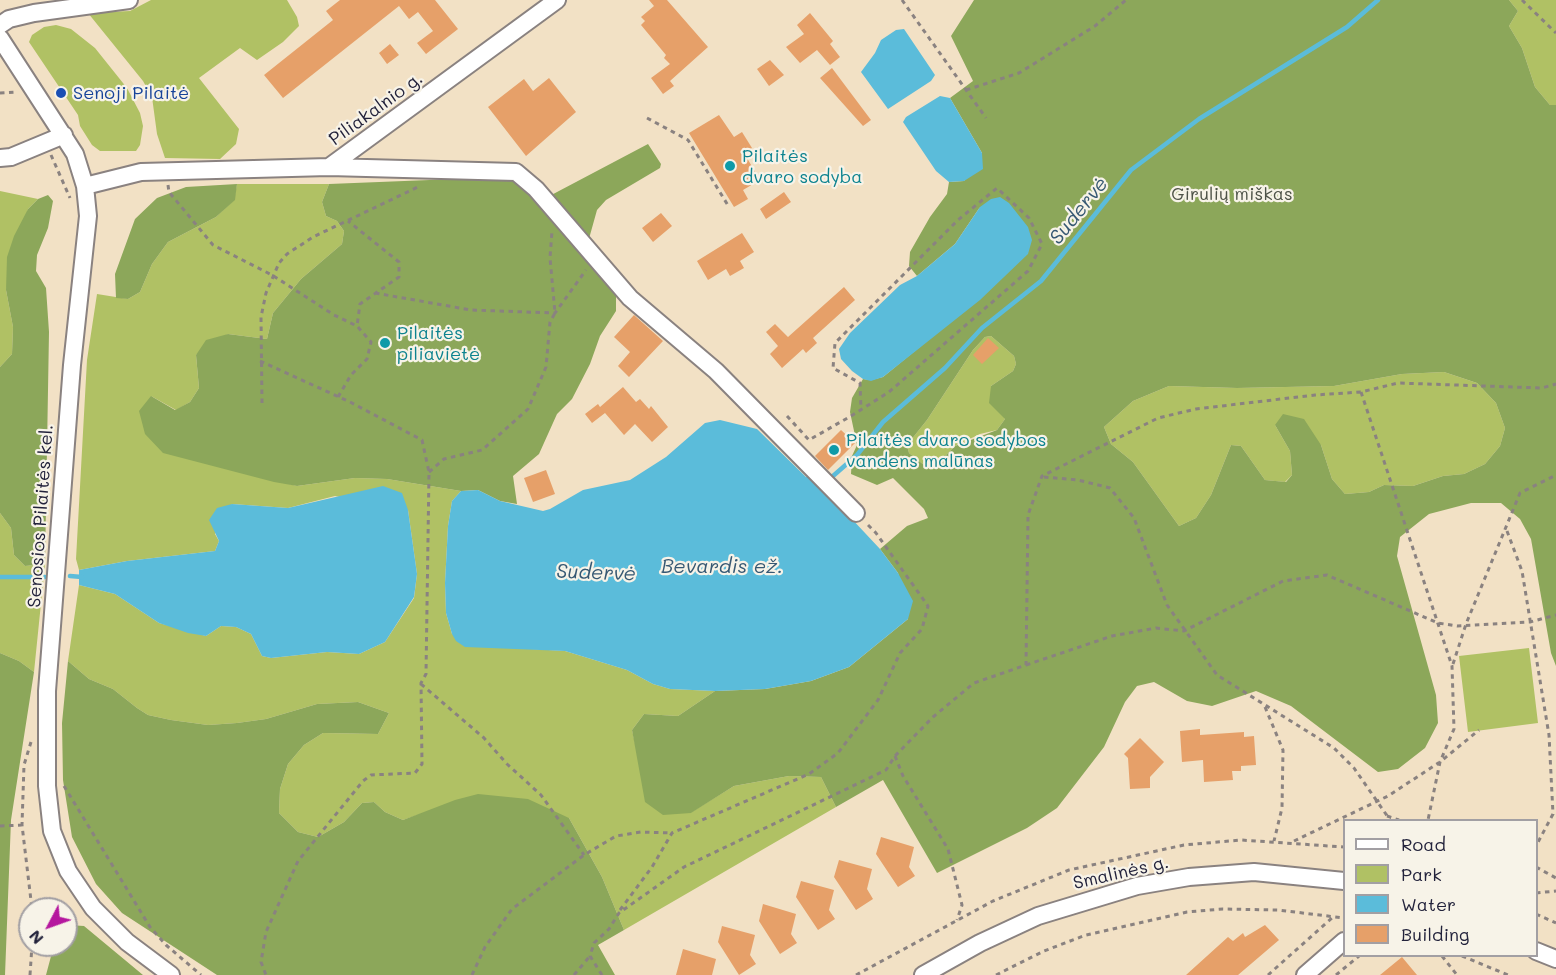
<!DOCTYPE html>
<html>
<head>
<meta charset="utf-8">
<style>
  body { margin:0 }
  #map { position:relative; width:1556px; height:975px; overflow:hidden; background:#f2e1c5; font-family:Mali,sans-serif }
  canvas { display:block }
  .legend { position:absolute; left:1343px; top:819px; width:195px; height:138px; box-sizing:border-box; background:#f7f3e8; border:2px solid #a29fa3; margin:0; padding:8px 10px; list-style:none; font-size:18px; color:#22223b }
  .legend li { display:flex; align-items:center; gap:12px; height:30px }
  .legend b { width:30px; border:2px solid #a29fa3 }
  .north { position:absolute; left:18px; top:897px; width:60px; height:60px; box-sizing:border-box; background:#f7f3e8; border:2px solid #a29fa3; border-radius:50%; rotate:229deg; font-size:16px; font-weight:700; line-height:24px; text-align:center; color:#22223b }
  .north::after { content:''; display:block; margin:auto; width:21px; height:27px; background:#b5179e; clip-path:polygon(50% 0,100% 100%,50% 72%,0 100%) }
</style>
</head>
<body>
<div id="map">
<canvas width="1556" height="975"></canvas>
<ul class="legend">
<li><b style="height:8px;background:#fff"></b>Road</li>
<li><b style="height:16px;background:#b0c164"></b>Park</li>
<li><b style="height:16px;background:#5bbcda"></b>Water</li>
<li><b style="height:16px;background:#e6a069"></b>Building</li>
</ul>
<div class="north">N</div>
</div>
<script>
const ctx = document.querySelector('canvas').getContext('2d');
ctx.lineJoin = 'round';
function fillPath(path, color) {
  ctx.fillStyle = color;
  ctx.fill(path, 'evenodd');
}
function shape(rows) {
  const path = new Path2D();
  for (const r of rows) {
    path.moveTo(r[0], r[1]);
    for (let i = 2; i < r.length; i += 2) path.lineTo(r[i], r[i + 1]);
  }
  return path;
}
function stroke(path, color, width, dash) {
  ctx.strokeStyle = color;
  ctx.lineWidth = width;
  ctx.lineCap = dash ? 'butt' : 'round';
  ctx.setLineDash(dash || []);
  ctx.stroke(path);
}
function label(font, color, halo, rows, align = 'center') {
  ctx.font = font + ' Mali,sans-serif';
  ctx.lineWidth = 4.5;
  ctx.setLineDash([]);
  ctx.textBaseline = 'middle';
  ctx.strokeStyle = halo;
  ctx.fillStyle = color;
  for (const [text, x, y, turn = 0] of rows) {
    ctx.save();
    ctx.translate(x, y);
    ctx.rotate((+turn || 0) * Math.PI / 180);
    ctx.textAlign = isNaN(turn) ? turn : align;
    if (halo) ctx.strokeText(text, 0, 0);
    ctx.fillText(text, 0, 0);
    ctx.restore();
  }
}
fillPath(shape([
  [151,0,287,0,297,17,299,26,283,42,257,60,240,48,199,78,239,129,236,144,220,159,165,158,157,134,152,97,143,81,88,13,130,11],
  [1509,0,1556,0,1556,105,1550,105,1535,87,1522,48,1509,26,1518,11],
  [56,25,71,29,95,48,127,88,140,113,143,126,140,145,136,151,100,151,92,145,80,126,78,115,29,42,32,35,44,27],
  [237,184,329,184,322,202,326,216,337,221,344,231,342,244,301,279,273,313,267,339,228,334,196,355,199,388,190,402,176,410,151,396,228,468,297,486,355,478,387,479,461,491,452,501,448,526,445,583,446,613,452,634,515,648,565,651,627,670,653,684,670,689,715,691,678,716,644,714,632,730,639,761,690,813,734,786,789,776,821,777,836,807,624,930,602,877,569,818,429,811,403,820,385,812,374,802,362,803,344,822,318,837,298,832,279,813,280,789,288,764,304,745,323,733,378,734,389,713,358,702,317,704,266,719,237,723,208,725,171,720,148,715,137,708,113,689,89,679,68,661,79,585,115,594,159,623,206,636,221,626,236,627,251,634,262,656,271,658,327,652,359,654,385,642,414,598,417,574,408,510,335,496,288,508,232,504,215,534,219,541,215,551,127,561,79,570,76,559,87,360,97,294,128,299,140,292,152,264,168,242,216,217,234,200],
  [0,191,38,199,28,209,6,290,13,327,12,354,0,367],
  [991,336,1014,356,1016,364,1013,371,991,386,1005,419,997,430,980,434,955,446,934,467,924,465,909,453,907,445,927,420,973,350,985,337],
  [1444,372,1477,383,1496,403,1505,428,1500,446,1485,464,1464,474,1443,476,1413,486,1384,485,1369,492,1345,494,1332,479,1321,445,1275,425,1290,451,1292,475,1285,482,1265,480,1241,446,1231,445,1211,495,1196,518,1179,526,1133,462,1111,444,1104,427,1133,401,1169,386,1237,388,1334,386,1402,374],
  [0,513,11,528,14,555,25,566,45,564,34,672,19,661,0,653],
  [1529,648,1538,723,1468,732,1459,656]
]), '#b0c164');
fillPath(shape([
  [974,0,1509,0,1518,11,1509,26,1522,48,1535,87,1550,105,1556,105,1556,666,1551,653,1531,539,1520,519,1501,503,1471,503,1429,514,1400,537,1397,556,1436,695,1438,723,1425,748,1398,769,1378,772,1291,706,1256,691,1212,706,1187,701,1154,682,1137,686,1125,702,1104,747,1057,808,1027,828,937,873,883,780,836,807,821,777,789,776,734,786,691,813,663,815,645,802,632,730,644,714,678,716,715,691,765,689,811,681,849,667,908,619,898,573,880,549,907,526,928,518,924,509,893,478,877,485,851,474,852,456,857,445,850,412,852,398,863,379,871,380,883,377,922,345,980,207,955,244,917,276,909,266,910,252,930,217,947,194,949,182,964,181,982,153,950,98,973,81,951,36],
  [991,336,1014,356,1016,364,1013,371,991,386,989,403,1005,419,997,430,955,446,934,467,924,465,909,453,907,445,927,420,973,350,985,337],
  [1444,372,1477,383,1496,403,1505,428,1500,446,1485,464,1464,474,1443,476,1413,486,1384,485,1369,492,1345,494,1332,479,1321,445,1304,419,1283,414,1275,425,1290,451,1292,475,1286,482,1265,480,1241,446,1231,445,1211,495,1196,518,1179,526,1133,462,1111,444,1104,427,1133,401,1169,386,1237,388,1334,386,1402,374],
  [648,144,661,164,660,168,606,200,597,210,585,253,612,286,616,295,616,311,600,336,590,364,572,399,557,414,539,454,513,476,517,504,500,501,478,490,461,491,387,479,355,478,297,486,274,482,163,453,145,434,139,411,151,396,175,410,190,402,199,388,196,355,206,340,228,334,267,339,273,313,301,279,342,244,344,231,337,221,326,216,322,202,329,184,505,177,517,182,540,201],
  [237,184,235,200,216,217,168,242,152,264,140,292,128,299,116,298,115,274,135,219,157,198,186,187],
  [48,195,53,201,48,228,37,255,36,271,46,288,49,332,45,564,25,566,14,555,11,528,0,513,0,367,12,354,13,327,6,290,7,257,14,236,28,209,38,199],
  [0,653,19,661,34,672,11,820,5,975,0,975],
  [68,661,89,679,113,689,137,708,148,715,171,720,208,725,237,723,266,719,317,704,358,702,389,713,378,734,323,733,304,745,288,764,280,789,279,813,298,832,318,837,344,822,362,803,374,802,385,812,403,820,455,800,478,794,528,799,569,818,602,877,624,930,598,945,615,975,217,975,122,913,96,884,72,837,63,780,62,723],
  [69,925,84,926,143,975,46,975,54,945,66,945,66,927]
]), '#8ca75a');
fillPath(shape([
  [904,29,935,75,931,81,888,109,861,72,875,53,881,40,896,30],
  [940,96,950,98,982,153,983,169,964,181,949,182,936,171,903,122,906,117],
  [1000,197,1009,203,1028,227,1032,240,1028,254,980,300,883,377,871,381,863,379,852,371,841,359,839,349,850,333,900,285,917,276,955,244,980,207,991,199],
  [720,420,757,429,806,477,811,477,821,486,880,549,898,573,913,601,908,619,849,667,811,681,765,689,715,691,670,689,653,684,627,670,565,651,465,647,456,641,452,634,446,613,445,583,448,526,452,501,461,491,478,490,500,501,543,511,550,509,583,490,630,480,666,457,705,423],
  [383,486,402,493,408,510,417,574,414,597,385,642,359,654,327,652,271,658,262,656,251,634,236,627,221,626,206,636,188,633,159,623,115,594,79,585,79,570,127,561,215,551,219,541,209,520,217,508,232,504,288,508]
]), '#5bbcda');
stroke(shape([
  [833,476,857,455,883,422,945,368,982,328,1041,281,1131,170,1199,119,1347,27,1378,0],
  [70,576,82,577],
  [0,577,45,577]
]), '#5bbcda', 4.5);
fillPath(shape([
  [340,0,435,0,458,29,426,54,417,43,433,31,418,12,409,19,399,6,283,98,264,75,333,20,326,11],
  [649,0,667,0,708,47,670,81,674,86,663,94,651,78,670,64,664,58,666,55,641,25,645,21,641,17,654,6],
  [810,13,833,41,830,44,840,57,830,65,817,50,800,63,786,47,804,34,797,25],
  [390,44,399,55,387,64,379,53],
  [770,60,784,75,769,86,757,69],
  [832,68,871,120,863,126,820,78],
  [549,78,576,112,526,156,488,107,524,79,533,91],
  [719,115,734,137,742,132,752,148,744,153,760,180,743,190,748,199,734,207,689,133],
  [784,192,791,202,766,219,760,209],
  [661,213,672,226,653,242,642,228],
  [742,233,754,252,740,261,744,268,730,276,726,269,708,280,697,261],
  [844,287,855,300,813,338,817,343,806,353,803,349,782,368,770,354,778,346,766,332,775,324,788,337],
  [634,315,663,341,629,377,618,366,630,352,614,337],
  [988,338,999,348,982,364,973,355],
  [623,387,636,402,640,399,649,409,651,406,668,427,652,442,635,424,624,435,605,413,592,423,585,414,598,404,600,407],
  [841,430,855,443,828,470,815,456],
  [546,470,555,494,533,502,524,478],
  [1200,729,1200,735,1244,732,1244,737,1254,736,1256,765,1241,766,1241,771,1232,771,1233,780,1204,782,1203,760,1182,762,1180,731],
  [1140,738,1164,762,1150,777,1150,788,1130,789,1128,758,1124,754],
  [881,837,914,847,909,867,915,876,898,887,876,854],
  [839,860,872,869,867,889,873,899,856,910,834,877],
  [801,881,834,890,829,910,835,919,818,930,796,897],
  [763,904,796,914,791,934,797,943,780,954,759,921],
  [1265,925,1279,940,1238,975,1186,975,1228,937,1233,941,1243,933,1245,937],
  [722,926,755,935,750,955,756,964,739,975,718,942],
  [683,949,716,959,712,975,676,975],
  [1402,957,1417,975,1380,975]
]), '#e6a069');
const street = shape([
  [0,25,9,19,34,13,129,0],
  [0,38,75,154,85,186,88,216,72,365,47,691,47,786,52,831,68,871,93,908,127,942,171,975],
  [0,158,11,157,64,135],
  [329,167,516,172,536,189,630,298,716,371,856,513],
  [85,186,141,172,329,167,557,0],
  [1536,951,1556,959],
  [923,975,980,943,1038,916,1137,886,1189,877,1254,872,1344,881],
  [1305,975,1344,941]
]);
stroke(street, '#8a8280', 20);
stroke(shape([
  [902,0,986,118],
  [1522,0,1556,33],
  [966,90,1019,73,1095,26,1126,0],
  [0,93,16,92],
  [647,118,688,140,729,207],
  [51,155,70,198],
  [168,185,169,192,213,245,272,275,334,315,357,326],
  [375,293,471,310,555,313,586,270],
  [260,361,350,402,422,440,429,472,426,674,421,683,422,764,415,773,371,775,363,781,298,861,266,932,261,962,266,975],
  [1361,392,1452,666,1454,729,1440,762,1428,820],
  [338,397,351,375,367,359,371,342,357,326,360,304,399,277,399,262,348,221],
  [262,403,261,317,266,293,279,263,287,254,313,237,420,186],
  [787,416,809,440,851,416,889,392,1028,271,1042,244,1029,218,997,188,958,220,835,343,833,368,860,383,861,410],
  [429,472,444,459,482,450,528,409,546,367,550,322,555,313,550,258,552,231],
  [1044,477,1078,480,1110,488,1134,518,1167,605,1217,675,1334,748,1354,768,1390,820],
  [1507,531,1522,571,1549,735,1553,814,1536,846],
  [1453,664,1466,624,1520,493,1556,475],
  [1026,665,1112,636,1156,628,1184,631,1283,581,1327,575,1438,623,1457,626,1530,622,1556,615],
  [421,684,484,738,507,764,541,795,584,855],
  [1265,707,1283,750,1282,808,1274,841],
  [31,742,24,765,22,825,32,909],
  [895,756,903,776,948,849,962,905,957,920],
  [64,786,150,927,166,945,201,975],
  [1387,816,1399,820],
  [0,826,22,825],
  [1294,841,1388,796,1440,762,1479,730],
  [1536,867,1556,878],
  [1536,893,1556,891],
  [620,910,652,867,672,833,809,774,838,753,878,700,900,653,922,629,928,606,876,533,866,523],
  [1536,914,1556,923],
  [1442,956,1457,975],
  [1462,956,1508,975],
  [30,975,32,945],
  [472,975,485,947,512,909,584,855,616,836,641,832,672,833],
  [574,975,590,956],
  [602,975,590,956,594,943,609,929,619,913,684,867,886,770,895,756,933,717,974,683,1026,665,1028,515,1042,476,1158,418,1196,409,1315,395,1361,392,1398,383,1542,388,1556,384],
  [856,975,993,901,1069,870,1184,845,1241,840,1344,847],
  [996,975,1044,951,1086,935,1187,912,1223,909,1278,910,1344,918],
  [1268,975,1334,916],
  [1336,975,1359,956]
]), '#8a8280', 3, [4.5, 4.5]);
stroke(street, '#fff', 16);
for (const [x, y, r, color] of [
  [61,93,6,"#1a4fb4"],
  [730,166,6,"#0f9aa8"],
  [385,343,6,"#0f9aa8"],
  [834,450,6,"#0f9aa8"]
]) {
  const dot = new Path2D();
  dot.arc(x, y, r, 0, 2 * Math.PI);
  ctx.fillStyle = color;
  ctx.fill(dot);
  stroke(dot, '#f7f3e8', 2);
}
label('18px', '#164399', '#f7f3e8', [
  ["Senoji Pilaitė",73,93]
], 'left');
label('18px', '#22223b', '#f7f3e8', [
  ["Piliakalnio g.",376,109,-36],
  ["Senosios Pilaitės kel.",41,516,-86],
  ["Smalinės g.",1121,873,-13]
]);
label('18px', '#0d838f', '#f7f3e8', [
  ["Pilaitės",742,156],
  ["dvaro sodyba",742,177],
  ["Pilaitės",397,333],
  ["piliavietė",397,354],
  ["Pilaitės dvaro sodybos",846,440],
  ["vandens malūnas",846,461]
], 'left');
label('18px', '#4d5247', '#f7f3e8', [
  ["Girulių miškas",1232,194]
]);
label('italic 20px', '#365873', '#f7f3e8', [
  ["Sudervė",1079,211,-51],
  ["Bevardis ež.",722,567],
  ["Sudervė",596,573,2]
]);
</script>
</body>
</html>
